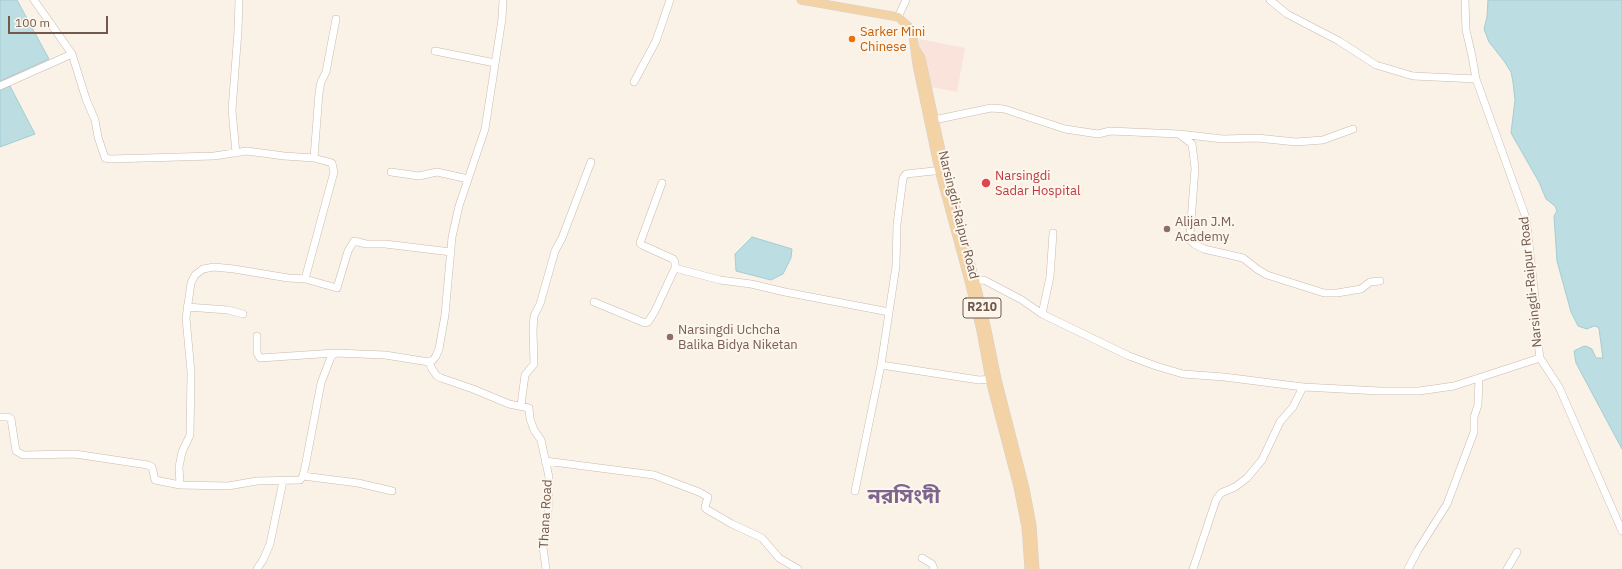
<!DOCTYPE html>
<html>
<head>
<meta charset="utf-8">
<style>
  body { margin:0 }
  #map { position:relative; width:1622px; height:569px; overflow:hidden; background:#faf2e6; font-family:"IBM Plex Sans",sans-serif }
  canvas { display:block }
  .scale { position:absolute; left:8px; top:16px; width:100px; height:18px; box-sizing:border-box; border:2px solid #71594d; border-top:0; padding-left:5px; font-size:12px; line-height:14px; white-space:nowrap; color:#71594d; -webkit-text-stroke:3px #fdf6ec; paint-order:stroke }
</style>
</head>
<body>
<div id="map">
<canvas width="1622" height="569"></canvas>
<div class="scale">100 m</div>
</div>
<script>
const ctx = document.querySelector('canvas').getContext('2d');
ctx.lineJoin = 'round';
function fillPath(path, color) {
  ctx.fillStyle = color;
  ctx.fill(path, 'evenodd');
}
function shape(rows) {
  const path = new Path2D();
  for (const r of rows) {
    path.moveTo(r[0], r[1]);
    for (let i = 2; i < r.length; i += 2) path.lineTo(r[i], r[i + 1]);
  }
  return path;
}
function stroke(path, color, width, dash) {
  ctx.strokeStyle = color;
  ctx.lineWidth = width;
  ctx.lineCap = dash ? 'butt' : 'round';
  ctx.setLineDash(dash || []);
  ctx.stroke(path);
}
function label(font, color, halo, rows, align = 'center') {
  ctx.font = font + ' "IBM Plex Sans","Noto Sans Bengali",sans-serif';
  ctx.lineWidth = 4;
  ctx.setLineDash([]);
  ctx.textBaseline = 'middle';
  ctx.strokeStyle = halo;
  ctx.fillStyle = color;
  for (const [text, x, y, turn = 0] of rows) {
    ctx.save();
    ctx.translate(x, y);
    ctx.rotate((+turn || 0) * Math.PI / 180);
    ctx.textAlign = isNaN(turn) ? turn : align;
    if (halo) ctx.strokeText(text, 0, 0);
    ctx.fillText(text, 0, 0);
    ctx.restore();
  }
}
fillPath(shape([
  [919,39,965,48,957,92,926,86,917,54]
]), '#f9e3db');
const water = shape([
  [0,0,17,0,49,59,0,81,0,0],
  [1488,0,1622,0,1622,449,1576,363,1574,351,1582,347,1586,346,1592,349,1596,358,1603,358,1599,329,1598,327,1594,326,1587,329,1578,326,1571,312,1557,261,1554,216,1557,211,1555,206,1546,199,1539,182,1511,133,1515,100,1513,82,1511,72,1504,61,1489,42,1484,29,1487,17,1488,0],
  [10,86,35,134,0,147,0,90,10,86],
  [752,237,792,249,791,258,783,274,771,280,736,271,735,254,752,237]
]);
fillPath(water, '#bcdde2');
stroke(water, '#a4ccd3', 1);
const minor = shape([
  [34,0,72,54,86,99,95,120,98,137,105,158,110,159,214,156,247,151,284,156,314,158,332,163,334,172,305,279],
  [1270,0,1287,14,1339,41,1376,65,1413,76,1476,79],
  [1465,0,1466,30,1472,56,1476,79,1526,218,1536,306,1536,327,1540,358,1559,387,1622,531],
  [898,17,906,0],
  [435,51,495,63],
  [634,82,656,41,670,0],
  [0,86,72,54],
  [929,121,991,108,1004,109,1065,129,1098,134,1110,131,1179,134,1192,144,1195,168,1190,235,1191,241,1194,244,1204,249,1243,258,1257,269,1267,275,1324,293,1337,293,1361,289,1370,282,1380,281],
  [1179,134,1223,139,1257,138,1296,142,1323,140,1353,129],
  [236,153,232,110,238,31,239,0],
  [314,158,319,93,321,82,326,72,336,19],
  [391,172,419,176,437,172,468,179],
  [662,183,640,243,642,245,673,259,675,262,675,268],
  [970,281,984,280,1022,300,1042,314,1129,356,1156,366,1183,374,1224,377,1303,387,1380,391,1419,391,1454,386,1540,358],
  [594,302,645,323,648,322,655,311,675,268,720,280,751,284,785,292,889,312],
  [187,307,228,310,243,314],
  [1042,314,1050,277,1053,233],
  [257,336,257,353,260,358,335,353],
  [429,362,432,369,437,376,441,378,473,389,509,404,529,408,530,419,534,430,541,440,549,477,548,514,543,547,546,569],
  [881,365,979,380,994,379],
  [521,405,525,375,534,364,533,330,534,316,540,304,555,251,562,238,591,162],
  [0,417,8,417,11,419,16,451,23,455,75,454,148,465,152,467,155,480,180,485,228,486,257,481,300,480,303,476,306,462,321,383,331,357,335,353,385,355,429,362,433,360,436,356,439,349,445,315,452,237,459,206,485,129,502,19,503,0],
  [545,461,654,475,699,492,708,497,705,507,706,509,732,524,762,538,779,558,798,569],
  [303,476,358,483,392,491],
  [180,485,179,467,182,452,190,435,191,372,186,318,191,283,195,275,203,269,214,267,234,269,288,278,305,279,337,288,348,251,354,241,366,244,385,244,451,252],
  [855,491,881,365,896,266,897,224,903,178,906,174,943,170],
  [922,558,932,564,934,569],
  [257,569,263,560,270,544,283,481],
  [1193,569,1216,500,1221,493,1235,487,1247,478,1262,460,1280,422,1293,407,1303,387],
  [1408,569,1418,550,1447,504,1474,432,1474,417,1478,405,1479,378],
  [1507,569,1517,552]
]);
const major = shape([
  [801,0,898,17,908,26,913,36,917,65,939,170,969,281,981,331,990,380,1018,487,1026,527,1029,569],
  [916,50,921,58,945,169,975,280,987,330,997,379,1025,488,1032,525,1035,569]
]);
stroke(minor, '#cbb9ad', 8);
stroke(major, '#d7d1cd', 9);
stroke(minor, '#fff', 7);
stroke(major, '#f3d3a5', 8);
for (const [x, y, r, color] of [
  [852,39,4,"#e8710a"],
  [986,183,5,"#e0444e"],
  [1167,229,4,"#8d6e63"],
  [670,337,4,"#8d6e63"]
]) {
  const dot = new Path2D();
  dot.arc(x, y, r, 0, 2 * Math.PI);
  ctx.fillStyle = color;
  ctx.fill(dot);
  stroke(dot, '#fdf6ec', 1.5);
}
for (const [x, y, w] of [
  [982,308,38]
]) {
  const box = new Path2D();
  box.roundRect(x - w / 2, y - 10, w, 20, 3);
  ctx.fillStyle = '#fdf6ec';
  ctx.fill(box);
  stroke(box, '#71594d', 1);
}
label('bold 12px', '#71594d', null, [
  ["R210",982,308]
]);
label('13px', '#c56008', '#fdf6ec', [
  ["Sarker Mini",860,32],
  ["Chinese",860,47]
], 'left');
label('13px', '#be3a42', '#fdf6ec', [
  ["Narsingdi",995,176],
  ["Sadar Hospital",995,191]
], 'left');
label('13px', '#71594d', '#fdf6ec', [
  ["Narsingdi-Raipur Road",958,215,76],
  ["Narsingdi-Raipur Road",1531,282,-96],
  ["Thana Road",546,514,-87]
]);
label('13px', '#785e54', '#fdf6ec', [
  ["Alijan J.M.",1175,222],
  ["Academy",1175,237],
  ["Narsingdi Uchcha",678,330],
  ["Balika Bidya Niketan",678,345]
], 'left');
label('bold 21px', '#7e658d', '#fdf6ec', [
  ["নরসিংদী",904,497]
]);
</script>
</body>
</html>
